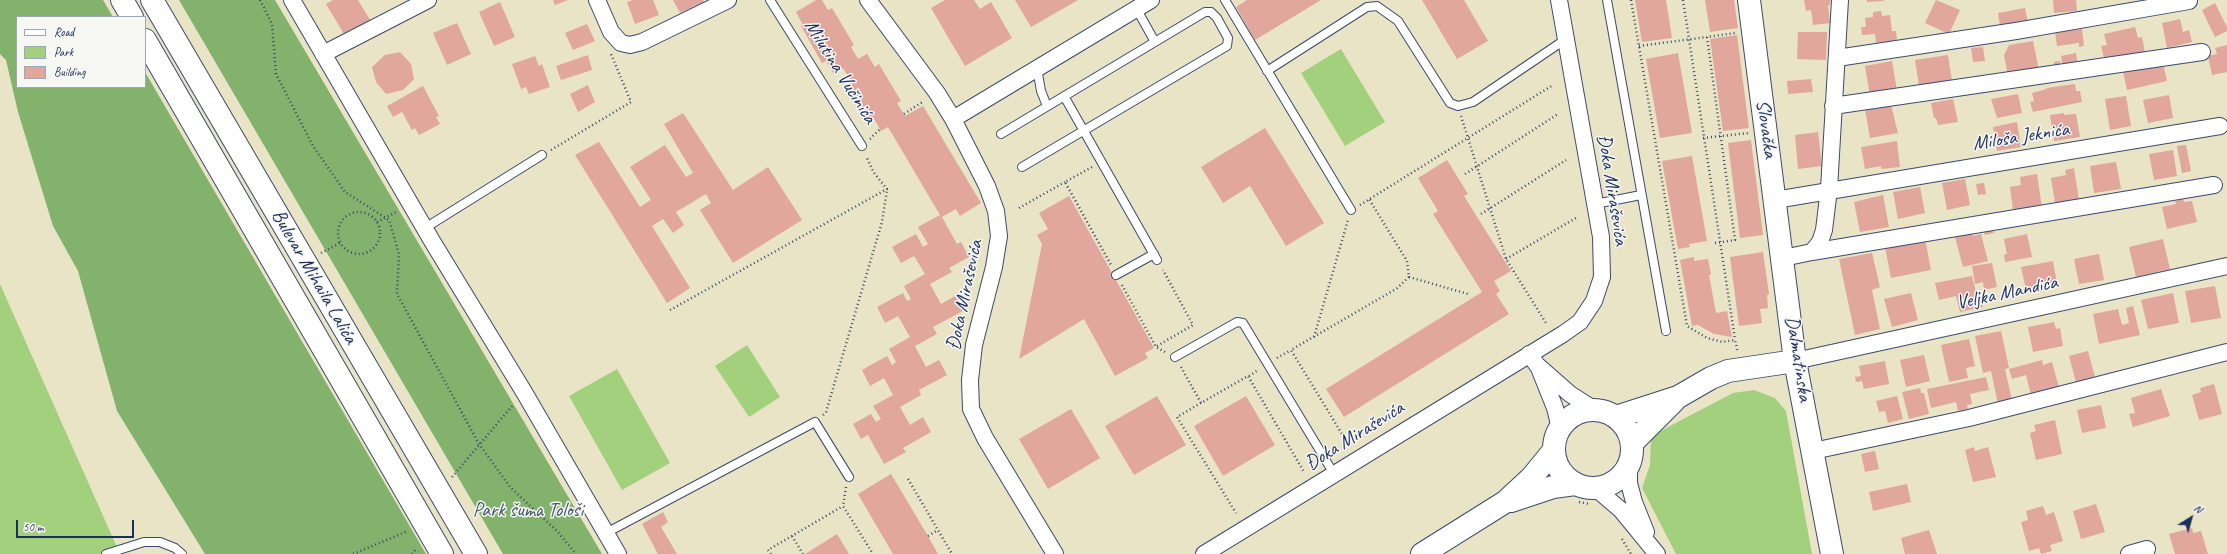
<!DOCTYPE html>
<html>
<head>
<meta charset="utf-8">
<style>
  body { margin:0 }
  #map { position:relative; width:2227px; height:554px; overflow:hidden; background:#e9e4c6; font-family:Caveat,sans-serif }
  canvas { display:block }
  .legend { position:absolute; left:16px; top:16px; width:130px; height:72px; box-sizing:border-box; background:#f6f6f2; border:1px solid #9ea6b7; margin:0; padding:5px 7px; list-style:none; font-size:12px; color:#1b2f5e }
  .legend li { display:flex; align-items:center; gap:8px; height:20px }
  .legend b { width:20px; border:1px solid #9ea6b7 }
  .north { position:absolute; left:2171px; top:498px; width:40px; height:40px; -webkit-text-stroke:3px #f6f6f2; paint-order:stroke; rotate:37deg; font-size:11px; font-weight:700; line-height:16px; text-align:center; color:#1b2f5e }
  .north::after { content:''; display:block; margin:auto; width:14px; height:18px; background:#1b2f5e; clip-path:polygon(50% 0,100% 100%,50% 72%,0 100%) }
  .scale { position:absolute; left:16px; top:520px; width:118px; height:18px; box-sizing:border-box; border:2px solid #1b2f5e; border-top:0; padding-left:5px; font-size:12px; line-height:14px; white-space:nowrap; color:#1b2f5e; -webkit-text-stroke:3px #f6f6f2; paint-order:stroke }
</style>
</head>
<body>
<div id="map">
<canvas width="2227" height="554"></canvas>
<ul class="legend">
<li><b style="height:5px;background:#fff"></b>Road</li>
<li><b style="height:11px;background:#a3d07d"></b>Park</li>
<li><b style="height:11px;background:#e1a69c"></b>Building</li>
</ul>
<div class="north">N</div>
<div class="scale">50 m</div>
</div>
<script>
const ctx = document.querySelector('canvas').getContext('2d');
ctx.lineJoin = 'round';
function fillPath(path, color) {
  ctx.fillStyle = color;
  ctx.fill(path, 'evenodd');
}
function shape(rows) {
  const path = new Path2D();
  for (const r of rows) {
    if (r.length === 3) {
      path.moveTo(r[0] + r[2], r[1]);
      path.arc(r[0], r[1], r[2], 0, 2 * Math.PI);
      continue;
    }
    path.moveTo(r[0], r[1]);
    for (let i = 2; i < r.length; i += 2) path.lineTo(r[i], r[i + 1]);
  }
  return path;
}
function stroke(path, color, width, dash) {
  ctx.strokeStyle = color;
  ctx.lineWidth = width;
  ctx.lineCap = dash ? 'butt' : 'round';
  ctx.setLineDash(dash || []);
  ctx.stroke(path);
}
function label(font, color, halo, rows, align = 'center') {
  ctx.font = font + ' Caveat,sans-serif';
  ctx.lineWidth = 3;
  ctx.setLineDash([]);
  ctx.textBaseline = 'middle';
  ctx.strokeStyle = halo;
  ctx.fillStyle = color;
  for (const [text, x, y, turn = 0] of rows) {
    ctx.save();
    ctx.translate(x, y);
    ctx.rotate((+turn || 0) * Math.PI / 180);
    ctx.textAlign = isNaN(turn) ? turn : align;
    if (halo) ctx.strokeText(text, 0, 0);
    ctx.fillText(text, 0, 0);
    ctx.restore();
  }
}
fillPath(shape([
  [1341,49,1385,122,1345,146,1301,73],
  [0,284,120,554,0,554],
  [747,345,780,397,749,417,715,366],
  [617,369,670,463,622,490,569,396],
  [1754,390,1775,398,1786,411,1812,554,1676,554,1642,488,1650,465,1651,436,1733,393]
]), '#a3d07d');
fillPath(shape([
  [0,0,103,0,113,17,17,17,17,87,145,87,145,72,426,554,205,554,117,411,78,271,53,226,18,112,6,60,0,54],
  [179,0,275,0,602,554,503,554]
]), '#82b26c');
fillPath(shape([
  [333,0,358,0,372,23,347,39,326,4],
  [553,0,568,0,555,5],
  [633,0,653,0,659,15,635,24,627,2],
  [673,0,703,0,704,2,680,13],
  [816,0,822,0,828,10,832,8,854,45,851,47,858,59,867,54,875,67,879,64,901,101,897,103,905,116,923,106,981,203,960,216,956,209,942,217,957,244,961,242,969,257,949,268,952,272,930,284,941,304,955,296,963,311,933,327,937,334,915,346,926,367,939,360,947,375,919,390,921,395,900,407,910,425,923,417,931,432,903,448,906,452,884,464,868,435,861,439,853,424,871,414,876,422,881,419,873,406,893,395,884,378,870,386,862,370,887,356,892,365,896,362,889,349,910,337,898,316,885,323,877,307,903,293,907,301,911,299,904,286,925,274,914,256,901,263,892,247,916,234,923,247,928,244,918,227,940,215,888,127,881,131,873,117,869,119,847,83,851,81,843,68,834,74,826,61,822,63,801,26,803,25,796,12],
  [945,0,974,0,980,9,991,2,1012,38,965,66,931,8],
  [1015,0,1078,0,1031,27],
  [1247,0,1321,0,1255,40,1236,7],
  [1422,0,1464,0,1488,41,1457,59],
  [1635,0,1666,0,1672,38,1642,42],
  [1705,0,1734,0,1738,28,1710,32],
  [1804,0,1830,0,1830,5,1828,5,1830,23,1813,25,1811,10,1806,11],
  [1867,0,1883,0,1884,1,1867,2],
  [1936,0,1960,10,1949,34,1925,23],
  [2053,0,2076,0,2077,11,2054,13],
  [500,2,515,37,494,46,479,12],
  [2215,3,2227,27,2227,31,2215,37,2202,10],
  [2025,8,2029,28,2001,33,1998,13],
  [1881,11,1882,16,1890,15,1892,31,1896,31,1897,41,1876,43,1875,34,1862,35,1861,27,1866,27,1865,18,1873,17,1873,12],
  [2180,19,2183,32,2189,30,2192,42,2167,48,2162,23],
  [457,23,471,54,447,65,433,33],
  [587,24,595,41,573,50,565,33],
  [2135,27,2138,38,2142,37,2145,53,2105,62,2101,46,2107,45,2104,34],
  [2082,29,2084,46,2079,47,2079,43,2057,46,2055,32],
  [1798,32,1827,32,1826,60,1797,59],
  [1737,35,1749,128,1723,131,1710,39],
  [2033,41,2039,70,2008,76,2004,55,2009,45],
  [2227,45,2227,72,2212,75,2208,56,2217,54,2215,48],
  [1983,47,1985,61,1973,62,1971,48],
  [400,52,411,64,414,79,403,90,386,94,376,82,372,67,385,55],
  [1678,53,1692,133,1660,138,1646,59],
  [2076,53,2078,65,2063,67,2061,56],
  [588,55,592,70,561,80,556,66],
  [1948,55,1952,81,1919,86,1915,60],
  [535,56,539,66,542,64,550,87,529,94,526,87,521,89,512,64],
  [2162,58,2167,81,2127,90,2123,72,2137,70],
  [1892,61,1897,91,1870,96,1865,66],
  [2060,61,2061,67,2054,68,2054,62],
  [1811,79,1813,92,1788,94,1787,81],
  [2075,84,2076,91,2080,91,2082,102,2033,112,2030,102,2034,101,2032,93,2047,89,2047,88],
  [588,85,595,102,578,112,570,94],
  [423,86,439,116,436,117,440,124,419,135,415,128,412,130,402,112,393,117,387,106],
  [2018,94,2022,113,1997,118,1991,99],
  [2169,95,2173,118,2148,123,2143,100],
  [2126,96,2131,126,2110,130,2105,99],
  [1953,99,1958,122,1938,125,1936,118,1934,118,1931,103],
  [1891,105,1898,133,1870,138,1865,109],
  [683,113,733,190,768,167,802,220,733,263,700,210,711,203,706,194,676,212,684,225,673,233,663,219,652,226,690,288,667,303,575,155,599,142,640,207,651,200,630,167,665,145,686,177,693,173,664,124],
  [2064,113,2064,115,2076,114,2080,137,2054,141,2050,115],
  [2017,122,2021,147,1997,151,1993,127],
  [1265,128,1324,223,1286,246,1250,186,1223,203,1201,167],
  [1818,132,1822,166,1798,169,1795,135],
  [1751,140,1763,235,1740,238,1728,143],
  [1897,141,1900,167,1881,169,1881,166,1865,169,1861,147],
  [2186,145,2191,171,2182,173,2177,146],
  [2173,150,2177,176,2154,180,2149,154],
  [1692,156,1707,241,1689,244,1690,247,1678,249,1662,161],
  [1447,160,1468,194,1464,196,1511,271,1494,281,1500,291,1496,294,1509,314,1344,417,1326,389,1482,292,1433,214,1438,211,1418,178],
  [2116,162,2121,189,2094,193,2090,166],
  [2074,168,2079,200,2055,203,2051,178,2066,175,2065,170],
  [2037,174,2042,208,2013,210,2010,187,2021,185,2020,177],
  [1965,179,1970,205,1947,210,1942,183],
  [1984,183,1986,194,1978,195,1976,184],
  [1920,187,1925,213,1898,219,1893,192],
  [1883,195,1889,227,1860,232,1854,202],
  [1069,196,1154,348,1145,353,1148,358,1115,376,1084,319,1019,359,1042,244,1037,235,1048,229,1039,213],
  [2183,199,2184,202,2192,201,2197,222,2167,229,2162,207,2176,204,2175,201],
  [1992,227,1994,233,1985,235,1984,229],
  [1972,232,1973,236,1981,234,1988,261,1963,267,1955,237],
  [2027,234,2032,257,2005,262,2004,255,2007,254,2004,239],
  [1925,239,1931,270,1891,278,1885,247],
  [2163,239,2170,269,2136,277,2129,247],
  [1763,252,1769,294,1767,295,1768,308,1760,309,1762,323,1739,326,1730,257],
  [1872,253,1880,287,1872,290,1880,329,1855,335,1839,259],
  [2099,254,2104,280,2079,284,2074,259],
  [1694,257,1694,261,1708,259,1711,275,1709,275,1716,313,1727,311,1732,337,1714,334,1698,325,1692,326,1680,260],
  [2053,261,2057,284,2045,287,2045,291,2039,292,2038,288,2026,290,2021,267],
  [1992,263,1997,287,1984,290,1983,282,1975,284,1972,266],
  [1972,276,1978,299,1981,298,1983,307,1960,312,1956,296,1939,300,1935,283],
  [2215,286,2221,318,2191,323,2185,291],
  [1911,293,1918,320,1892,327,1884,299],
  [2173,293,2179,323,2148,329,2141,300],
  [2133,306,2140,335,2099,344,2093,314,2118,309,2122,325,2129,323,2126,308],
  [2054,322,2056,329,2060,328,2063,346,2033,352,2028,327],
  [2001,331,2009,368,2005,369,2012,401,1998,404,1991,371,1983,373,1975,336],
  [1969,339,1975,366,1966,368,1968,378,1949,382,1941,345],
  [2088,351,2096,381,2077,386,2069,356],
  [1924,355,1930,381,1906,387,1900,360],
  [2042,360,2043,365,2052,362,2060,391,2032,399,2026,375,2012,379,2009,369],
  [1885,361,1889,384,1864,389,1862,381,1856,382,1855,377,1861,376,1859,366],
  [1986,377,1989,390,1970,394,1972,404,1967,405,1968,409,1958,411,1956,402,1931,408,1927,389],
  [2214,384,2222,414,2199,420,2192,395,2201,392,2200,388],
  [1920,388,1921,393,1924,393,1929,414,1909,419,1902,392],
  [2161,389,2170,416,2133,427,2129,414,2135,413,2131,398],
  [1157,396,1186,445,1134,475,1105,426],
  [1246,396,1275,445,1223,476,1194,426],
  [1897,396,1903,419,1888,423,1885,411,1879,412,1876,401],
  [2101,405,2106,428,2082,433,2077,410],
  [1071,409,1100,458,1048,489,1019,439],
  [2055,420,2062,454,2036,460,2030,433,2036,431,2034,425],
  [1974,447,1975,451,1988,447,1996,477,1973,482,1965,450],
  [1875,451,1879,469,1865,472,1861,454],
  [891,474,928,536,938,554,893,554,858,494],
  [1907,484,1911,502,1873,511,1869,492],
  [2096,504,2105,532,2081,539,2073,511],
  [2043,506,2046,515,2054,512,2063,541,2050,545,2052,551,2041,554,2039,548,2029,551,2021,522,2028,520,2026,511],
  [663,512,668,522,661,527,677,554,658,554,642,524],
  [2192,528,2193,533,2201,531,2208,554,2175,554,2169,534],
  [1929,530,1937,554,1905,554,1901,538],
  [837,534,849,554,805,554]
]), '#e1a69c');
const lane = shape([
  [770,0,862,146],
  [1225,0,1351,210],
  [1607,0,1666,331],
  [1136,8,1155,42],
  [1037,68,1041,91,1047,106],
  [1267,71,1367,7,1377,6,1398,21,1450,103,1458,106,1473,102,1566,39],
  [1064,96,1157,260],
  [1001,134,1205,12,1211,12,1217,18,1228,38,1227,46,1022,167],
  [1595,204,1641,195],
  [425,228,542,155],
  [1116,275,1154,254],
  [1175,357,1237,322,1243,323,1334,474],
  [606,533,815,422,849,477],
  [106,554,144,542,160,542,175,548,182,554]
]);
const street = shape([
  [292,0,432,241,524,392,618,554],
  [597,0,611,32,621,43,630,45,642,42,728,0],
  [868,0,937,93,953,119,987,186,996,211,999,236,994,267,974,345,970,380,971,409,985,438,1055,554],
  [323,54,428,0],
  [1837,58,2016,31,2189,1],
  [1833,106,2202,52],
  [953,119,1151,0],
  [1775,200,2220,126],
  [1812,252,2214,185],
  [1783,258,1812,252,1820,242,1824,230,1829,189,1840,0],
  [1529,354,1537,365,1570,394,1595,410],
  [1795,361,2227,266],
  [1539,368,1555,408,1560,428],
  [1813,451,1969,418,2227,352],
  [1629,465,1629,483,1634,502,1646,532],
  [1595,488,1621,510,1657,554],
  [1204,554,1563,334,1580,322,1594,301,1602,277,1601,237,1559,0],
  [2129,554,2147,549]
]);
const secondary = shape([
  [122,0,132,17],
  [152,0,476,554],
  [1749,0,1795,361,1832,554],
  [145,40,442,554],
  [1593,449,39],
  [1616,417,1678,397,1711,378,1728,371,1795,361],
  [1632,443,1674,401],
  [1511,501,1553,487,1575,484],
  [1422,554,1505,502,1532,477,1554,450]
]);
stroke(lane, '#3a4a6e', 10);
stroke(street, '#3a4a6e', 18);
stroke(secondary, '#3a4a6e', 24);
stroke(shape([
  [260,0,272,24,276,74,313,146,345,192,389,220,399,254,397,294,479,444,510,487,558,532,576,554],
  [1631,0,1687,326,1707,338,1722,342,1735,340,1738,352],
  [1683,0,1735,339],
  [1639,46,1707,37],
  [904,114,924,101],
  [1461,116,1506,259,1546,323],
  [1703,138,1749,133],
  [870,139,881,128],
  [551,150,631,102,611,54],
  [1092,167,1065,182,1111,265],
  [1465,174,1558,114],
  [1360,205,1553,85],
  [1019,208,1065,182],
  [359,233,21],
  [1481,214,1566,160],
  [377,222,398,211],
  [1715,243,1735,240,1707,37,1735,33],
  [321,253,340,243],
  [1506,259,1576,218],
  [1409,277,1468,294],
  [1122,285,1156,347,1165,352],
  [670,310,887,189,874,173,866,156],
  [1314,337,1348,220],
  [1157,346,1193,325,1163,270],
  [1277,358,1291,350],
  [1181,367,1201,403,1248,376,1304,472],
  [1249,376,1258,370],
  [1201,403,1177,417,1236,513],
  [823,415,826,412,882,222,887,190],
  [1348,444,1291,350,1396,289,1409,277,1407,261,1369,199],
  [452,477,513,405],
  [908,479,952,554],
  [846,487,843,506,873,554],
  [1579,502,1590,504],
  [792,536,803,554],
  [928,536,938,530],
  [1622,539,1631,554],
  [353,554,408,531],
  [412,554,417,548],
  [771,554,768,550,843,506]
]), '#3a4a6e', 2.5, [1, 3]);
stroke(lane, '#fff', 8);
stroke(street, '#fff', 16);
stroke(secondary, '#fff', 22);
label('20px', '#1b2f5e', '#f6f6f2', [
  ["Milutina Vučinića",840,72,58],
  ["Slovačka",1766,129,82],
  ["Miloša Jeknića",2021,137,-9],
  ["Đoka Miraševića",1612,190,81],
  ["Bulevar Mihaila Lalića",314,277,60],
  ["Veljka Mandića",2007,293,-12],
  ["Đoka Miraševića",965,295,-78],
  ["Dalmatinska",1798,359,81],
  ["Đoka Miraševića",1355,436,-32]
]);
label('20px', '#3d5766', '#f6f6f2', [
  ["Park šuma Tološi",528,511]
]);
</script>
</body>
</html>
